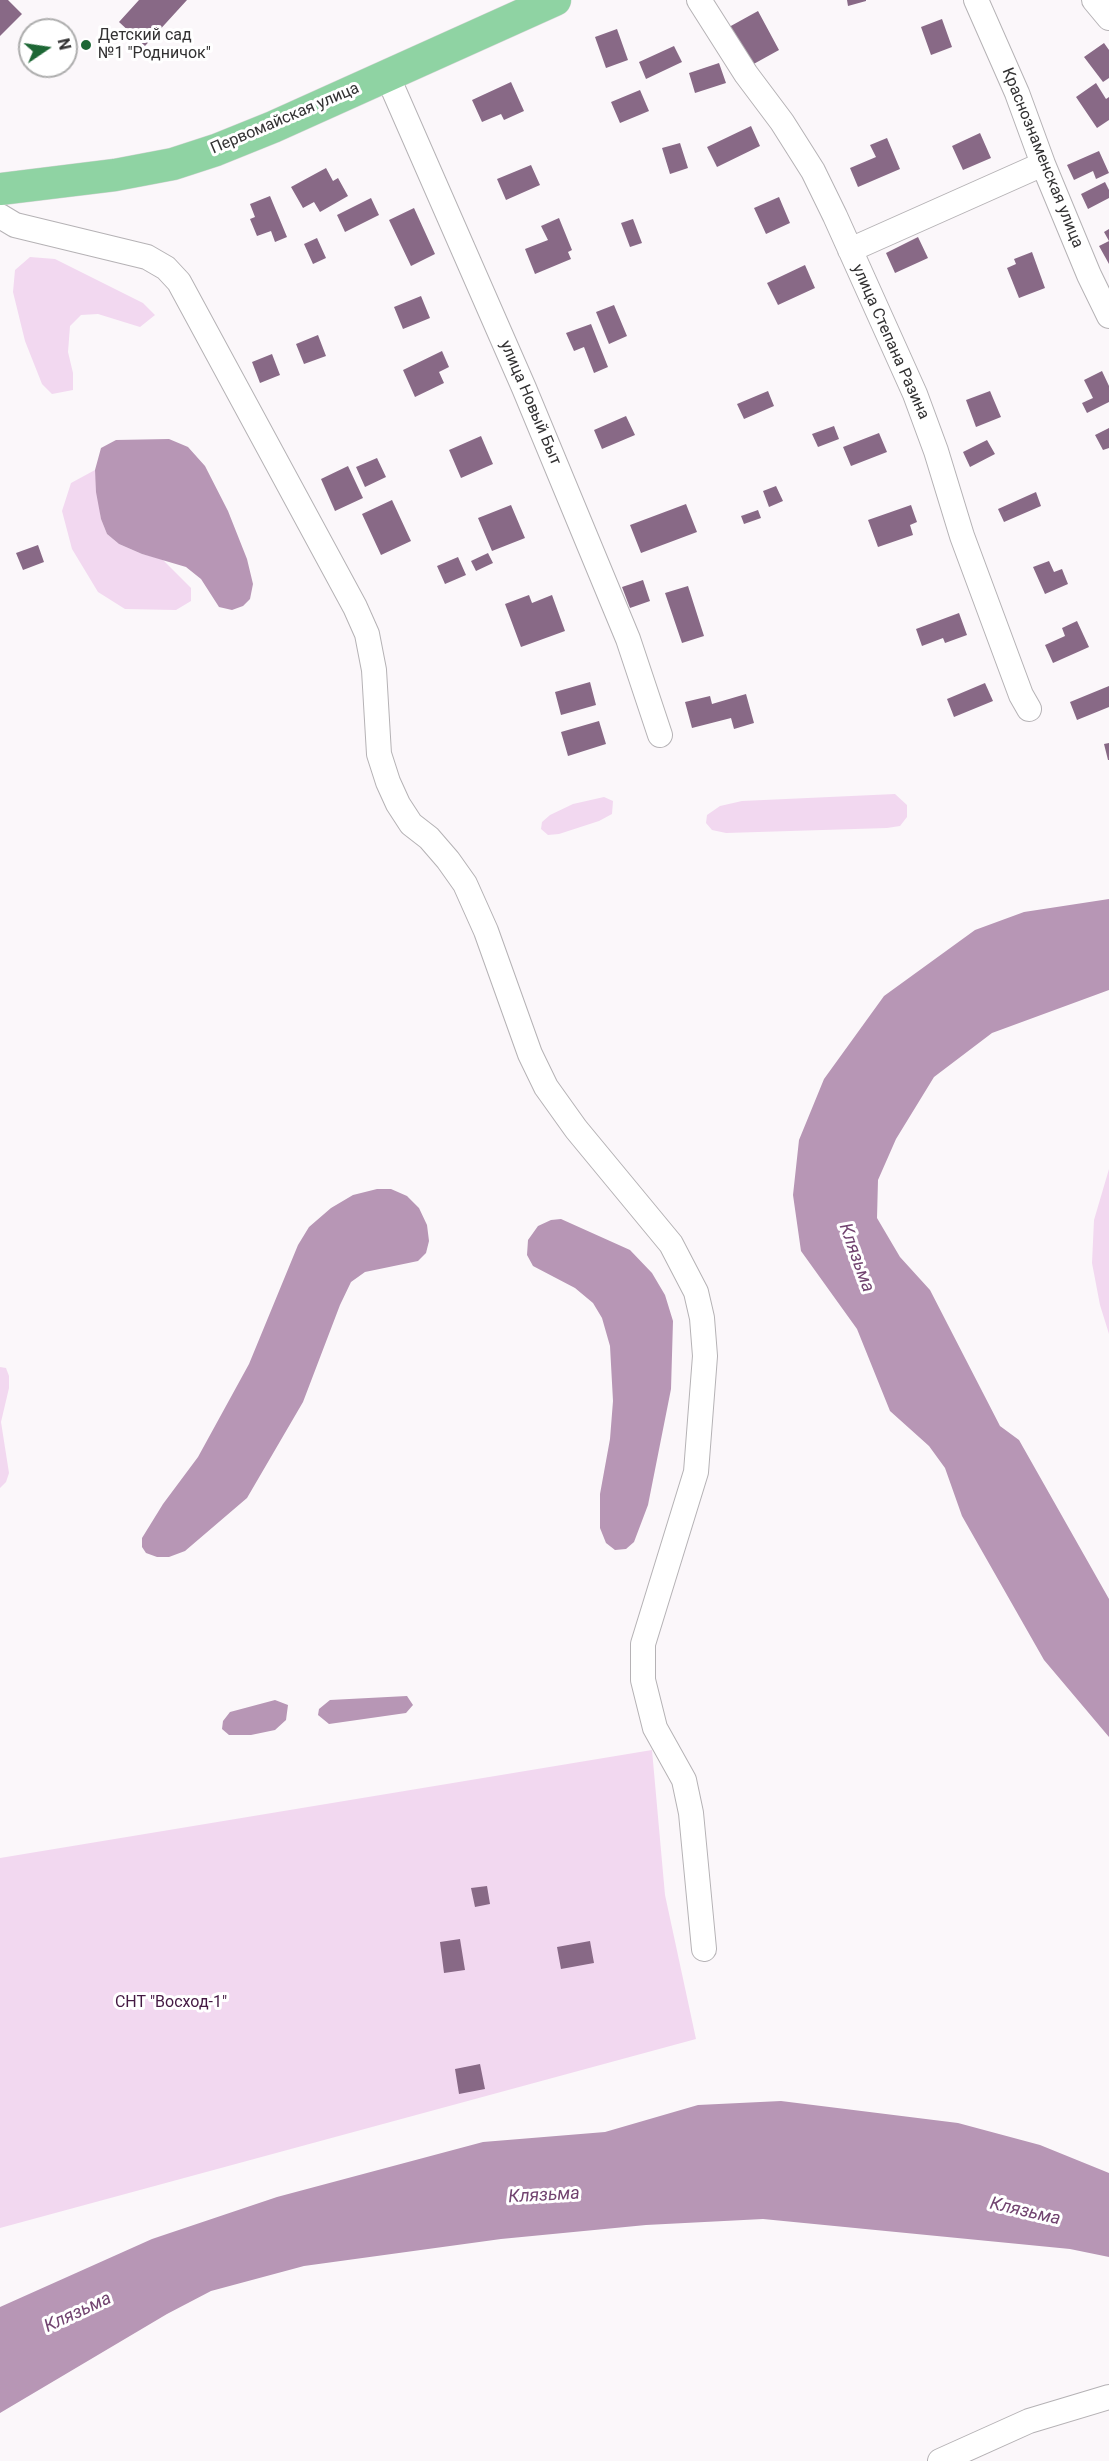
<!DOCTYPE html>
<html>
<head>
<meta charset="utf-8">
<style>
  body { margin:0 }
  #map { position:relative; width:1109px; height:2461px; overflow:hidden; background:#fbf7fa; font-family:Roboto,sans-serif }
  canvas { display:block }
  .north { position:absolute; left:18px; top:18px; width:60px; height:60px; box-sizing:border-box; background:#fff; border:2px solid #adadad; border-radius:50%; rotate:77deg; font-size:16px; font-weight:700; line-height:24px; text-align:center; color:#323132 }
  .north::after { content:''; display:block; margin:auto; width:21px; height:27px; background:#1d6735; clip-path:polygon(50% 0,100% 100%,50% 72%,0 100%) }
</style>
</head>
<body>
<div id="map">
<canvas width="1109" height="2461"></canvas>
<div class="north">N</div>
</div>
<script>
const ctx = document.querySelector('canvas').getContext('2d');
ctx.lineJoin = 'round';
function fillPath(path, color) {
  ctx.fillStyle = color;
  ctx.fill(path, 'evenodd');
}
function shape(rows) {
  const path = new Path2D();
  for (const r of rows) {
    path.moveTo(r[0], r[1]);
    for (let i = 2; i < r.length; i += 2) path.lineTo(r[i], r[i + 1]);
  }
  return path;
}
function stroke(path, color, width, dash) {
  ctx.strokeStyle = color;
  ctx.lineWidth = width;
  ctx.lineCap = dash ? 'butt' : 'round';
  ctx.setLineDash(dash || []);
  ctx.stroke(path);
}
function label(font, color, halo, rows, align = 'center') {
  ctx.font = font + ' Roboto,sans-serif';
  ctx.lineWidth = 6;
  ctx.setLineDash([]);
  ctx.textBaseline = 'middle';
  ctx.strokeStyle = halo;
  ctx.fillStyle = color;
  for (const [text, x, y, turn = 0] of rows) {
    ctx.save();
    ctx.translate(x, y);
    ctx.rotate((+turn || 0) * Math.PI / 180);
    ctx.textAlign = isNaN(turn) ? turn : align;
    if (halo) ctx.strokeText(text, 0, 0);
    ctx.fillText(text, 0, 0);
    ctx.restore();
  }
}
fillPath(shape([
  [30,257,55,259,143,303,155,315,140,327,98,314,81,315,70,326,68,352,73,373,73,390,52,394,42,384,25,341,13,292,15,270],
  [95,470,101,519,107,534,119,544,142,554,162,559,191,588,191,601,176,610,125,609,98,592,72,549,62,511,71,483],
  [895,794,907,805,907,817,900,826,887,828,726,833,712,830,706,823,707,815,720,806,742,801],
  [604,797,613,801,612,814,599,821,559,834,548,835,541,829,542,822,550,815,573,804],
  [1109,1169,1109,1334,1100,1305,1092,1263,1094,1220],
  [0,1367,6,1368,9,1376,9,1388,1,1422,9,1473,6,1482,0,1488],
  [652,1750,665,1895,696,2039,0,2228,0,1858]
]), '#f2d8f0');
fillPath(shape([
  [169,439,188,447,205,466,228,511,247,559,253,584,250,599,243,606,232,610,219,607,201,579,186,567,142,554,119,544,107,534,101,519,96,492,95,470,101,448,116,440],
  [1109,899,1109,990,992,1033,934,1077,896,1139,878,1180,877,1218,900,1257,930,1290,1000,1426,1019,1440,1109,1599,1109,1737,1044,1660,962,1516,945,1468,929,1446,890,1411,857,1329,801,1251,793,1195,799,1140,824,1079,884,996,975,930,1024,912],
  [377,1189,391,1189,407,1196,419,1208,427,1225,429,1241,426,1253,418,1261,365,1272,351,1282,340,1305,303,1402,247,1498,185,1551,169,1557,157,1557,146,1553,142,1547,142,1538,163,1504,198,1457,249,1364,298,1245,309,1227,331,1208,353,1195],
  [561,1219,630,1250,652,1273,665,1295,673,1321,671,1389,648,1505,634,1542,626,1549,615,1550,606,1543,600,1528,600,1494,610,1439,613,1401,610,1346,602,1318,593,1303,575,1288,533,1266,527,1255,528,1240,538,1226,551,1220],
  [407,1696,413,1705,406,1713,329,1724,318,1715,319,1709,330,1700],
  [275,1700,288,1705,286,1720,275,1730,251,1735,229,1735,222,1729,223,1721,230,1712],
  [781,2101,958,2123,1040,2145,1109,2173,1109,2257,1070,2249,763,2219,646,2225,501,2239,304,2266,211,2291,167,2314,0,2413,0,2307,152,2239,277,2197,483,2142,605,2132,698,2105]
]), '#b796b5');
fillPath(shape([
  [0,0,8,0,22,14,0,36],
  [139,0,187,0,145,46,119,22],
  [847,0,866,0,866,1,848,6],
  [758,11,779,50,750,66,729,27],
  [942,19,952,47,931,55,921,27],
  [617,29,628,60,606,68,595,37],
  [1104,43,1109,50,1109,78,1103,82,1084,57],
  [674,46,682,62,646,79,639,62],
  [719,63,726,83,695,93,689,73],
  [511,82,524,111,504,120,501,114,482,122,472,100],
  [1096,83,1106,99,1109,97,1109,120,1097,128,1076,97],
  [640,90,649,111,620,123,611,102],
  [751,126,760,146,717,167,707,147],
  [980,133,991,158,963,170,952,146],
  [887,138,900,169,858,187,850,168,876,157,870,145],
  [680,143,688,168,670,174,662,148],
  [1099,151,1109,173,1096,179,1093,171,1074,180,1067,165],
  [531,165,540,185,506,200,497,179],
  [326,168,333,181,338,178,348,196,320,212,314,202,303,208,291,187],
  [1105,182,1109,190,1109,198,1088,209,1081,194],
  [270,196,287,237,275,242,271,231,257,236,250,219,255,217,250,204],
  [779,197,790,223,766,234,754,208],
  [371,198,379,215,345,232,337,215],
  [414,208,435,254,411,266,389,220],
  [559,218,572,250,568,252,571,259,535,274,525,249,548,240,541,226],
  [633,219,642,243,630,247,621,223],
  [1109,229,1109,264,1099,246,1109,241,1104,232],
  [918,237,928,258,895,273,886,253],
  [317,238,326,258,313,264,304,244],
  [1032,252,1045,288,1019,298,1007,268,1016,264,1014,259],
  [805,265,815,288,778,305,767,283],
  [421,296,430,318,403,329,394,307],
  [614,305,627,336,609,344,596,312],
  [591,324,608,367,594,373,584,347,574,351,566,333],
  [318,335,326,356,304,364,296,344],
  [442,351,449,367,439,372,444,383,415,397,403,370],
  [272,354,280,375,260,383,252,362],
  [1102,371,1109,386,1109,402,1087,413,1082,403,1093,398,1084,380],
  [768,391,774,406,744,419,737,404],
  [990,391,1001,417,976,427,966,400],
  [626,416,635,435,602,449,594,430],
  [834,426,839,439,818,447,812,434],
  [1109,428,1109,448,1103,450,1095,435],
  [879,433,887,452,851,466,843,447],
  [481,436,493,464,461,478,449,450],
  [987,440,995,454,970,467,963,452],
  [377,458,386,477,365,487,356,467],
  [348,466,363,498,335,511,321,479],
  [776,486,783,501,769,507,763,491],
  [1036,492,1041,506,1004,522,998,509],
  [392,500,411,541,381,555,362,514],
  [686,504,697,532,641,553,630,525],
  [511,505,525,538,492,551,478,518],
  [911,505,917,522,910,525,913,535,878,547,868,520],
  [758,510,761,518,744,524,741,516],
  [38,545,44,562,23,570,16,553],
  [488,553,493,563,476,571,471,561],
  [458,557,466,575,445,584,437,566],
  [1049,561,1054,572,1062,569,1068,584,1045,594,1033,567],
  [643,580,650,601,630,608,622,587],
  [688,586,704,636,682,643,665,593],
  [529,595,532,603,552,595,565,631,521,647,505,604],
  [959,613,967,635,945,643,943,638,922,646,916,629],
  [1077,621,1089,647,1053,663,1045,645,1065,636,1062,628],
  [590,682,596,705,561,715,555,692],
  [985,683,993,701,954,717,947,699],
  [1109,686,1109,707,1077,720,1070,702],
  [746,694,754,723,734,729,731,718,692,728,685,702,710,696,712,704],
  [599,721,606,744,568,756,561,732],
  [1109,743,1109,760,1108,760,1104,744],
  [487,1886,490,1904,475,1907,471,1888],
  [460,1939,465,1970,444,1973,440,1942],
  [590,1941,594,1963,561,1969,557,1947],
  [480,2064,485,2089,459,2094,455,2069]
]), '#886986');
const minor = shape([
  [699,0,746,74,782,122,813,171,835,216,915,394,936,451,962,536,1021,695,1029,709],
  [976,0,1017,93,1043,164,1089,275,1109,316],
  [1094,0,1109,18],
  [387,75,524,388,628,639,660,735],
  [0,216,15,225,147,257,166,268,179,282,355,607,367,634,374,670,379,754,388,782,398,804,411,824,429,838,448,860,465,884,486,931,530,1054,546,1087,576,1129,671,1244,696,1292,702,1318,705,1356,696,1472,643,1644,643,1680,655,1728,684,1780,691,1813,704,1949],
  [850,250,1043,164],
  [940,2461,1029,2421,1109,2397]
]);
const major = shape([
  [0,189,115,175,173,164,216,150,273,127,555,0]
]);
stroke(minor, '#b5b2b5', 26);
stroke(major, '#d6d6d6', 33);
stroke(minor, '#fff', 24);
stroke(major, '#8fd3a3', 32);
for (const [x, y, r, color] of [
  [86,45,6,"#1d6735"]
]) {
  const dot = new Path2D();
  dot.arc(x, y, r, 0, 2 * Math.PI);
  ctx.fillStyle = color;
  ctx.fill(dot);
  stroke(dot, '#fff', 2);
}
label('16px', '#323132', '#fff', [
  ["Детский сад",98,36],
  ["№1 \"Родничок\"",98,54]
], 'left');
label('16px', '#323132', '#fff', [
  ["Первомайская улица",285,119,-23],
  ["Краснознаменская улица",1042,158,68],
  ["улица Степана Разина",890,342,66],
  ["улица Новый Быт",530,403,67]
]);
label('16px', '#441943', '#fff', [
  ["СНТ \"Восход-1\"",171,2003]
]);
label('italic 18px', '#724470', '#fff', [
  ["Клязьма",856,1258,70],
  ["Клязьма",544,2196,-3],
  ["Клязьма",1025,2212,13],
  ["Клязьма",78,2313,-25]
]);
</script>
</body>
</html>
